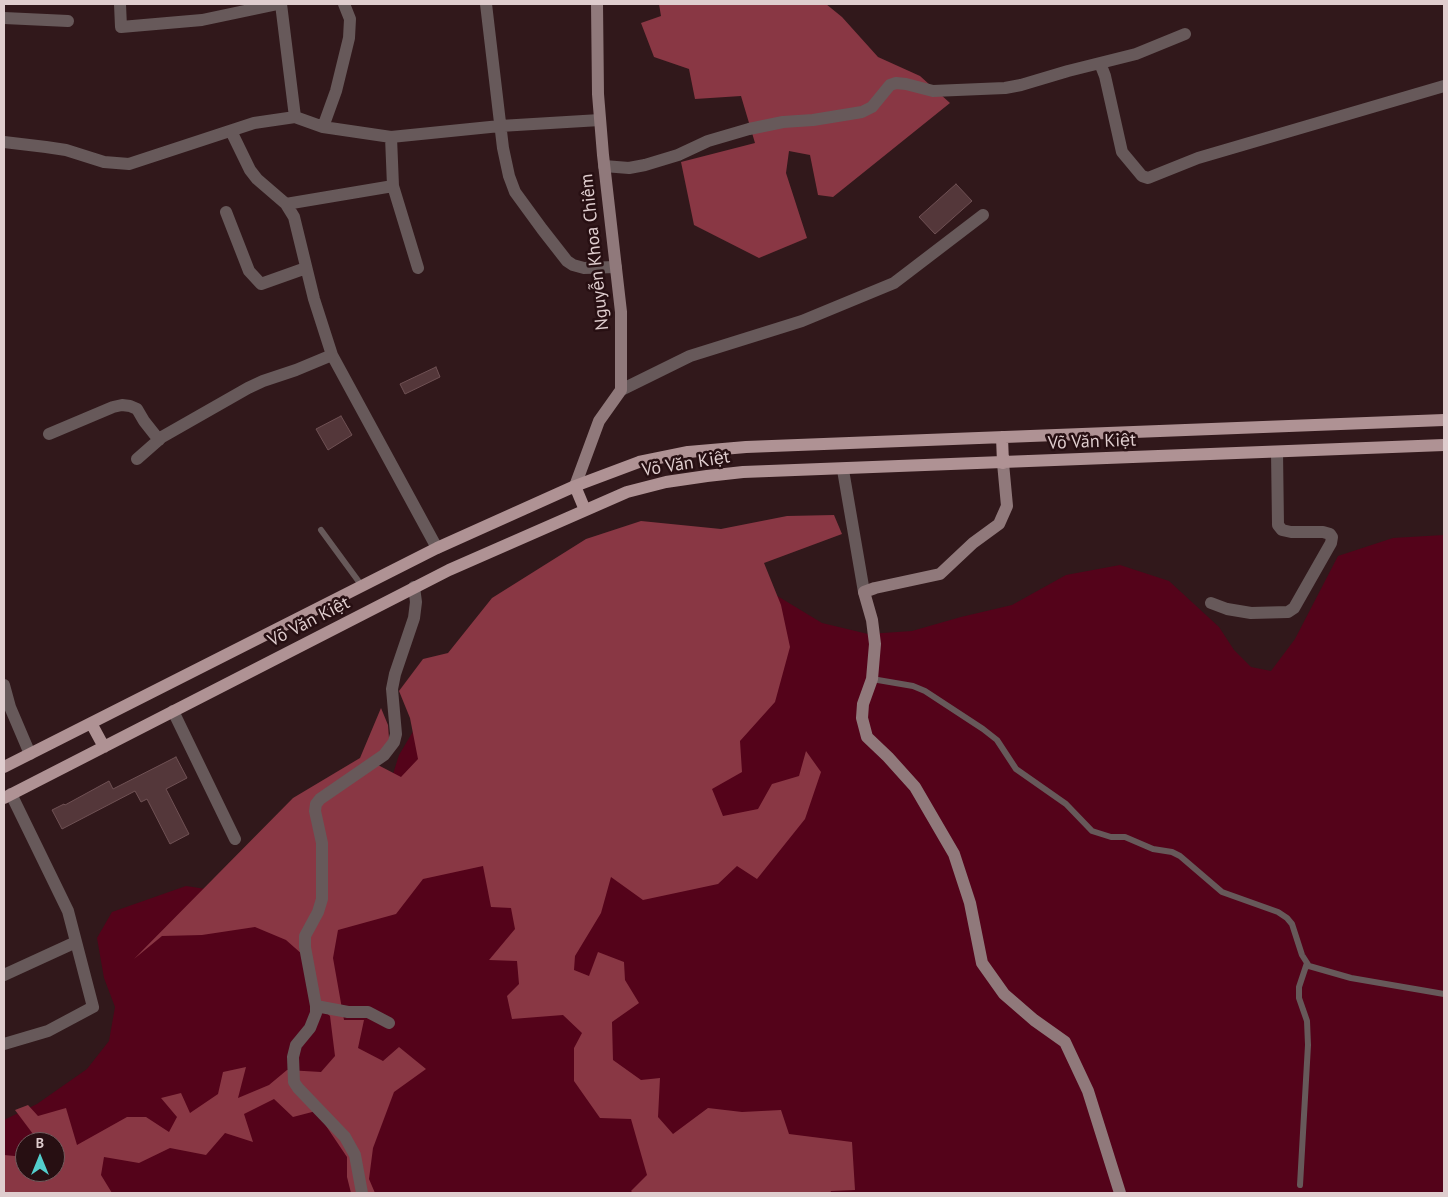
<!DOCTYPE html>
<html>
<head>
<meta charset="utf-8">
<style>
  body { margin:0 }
  #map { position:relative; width:1448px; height:1197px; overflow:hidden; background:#31181b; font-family:"PT Sans",sans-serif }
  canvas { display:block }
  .frame { position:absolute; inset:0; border:5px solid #dfcdce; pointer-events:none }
  .north { position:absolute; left:15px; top:1132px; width:50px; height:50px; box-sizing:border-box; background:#270f12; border:1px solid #715b5d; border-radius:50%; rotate:0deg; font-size:14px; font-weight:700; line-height:20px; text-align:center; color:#dfcdce }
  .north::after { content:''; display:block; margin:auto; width:18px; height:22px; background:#53cdcb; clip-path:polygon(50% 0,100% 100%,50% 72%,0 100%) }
</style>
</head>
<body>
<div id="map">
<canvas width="1448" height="1197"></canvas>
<div class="frame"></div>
<div class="north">B</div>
</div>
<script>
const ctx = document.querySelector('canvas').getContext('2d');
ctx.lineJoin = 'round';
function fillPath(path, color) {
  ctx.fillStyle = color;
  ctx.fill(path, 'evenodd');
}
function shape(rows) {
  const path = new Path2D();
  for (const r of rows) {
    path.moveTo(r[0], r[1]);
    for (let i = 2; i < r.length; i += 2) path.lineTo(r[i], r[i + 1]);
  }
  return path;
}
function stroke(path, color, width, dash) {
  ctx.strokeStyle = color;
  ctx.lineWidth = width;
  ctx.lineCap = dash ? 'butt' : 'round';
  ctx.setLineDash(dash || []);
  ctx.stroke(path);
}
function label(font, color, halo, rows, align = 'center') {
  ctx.font = font + ' "PT Sans",sans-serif';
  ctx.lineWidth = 5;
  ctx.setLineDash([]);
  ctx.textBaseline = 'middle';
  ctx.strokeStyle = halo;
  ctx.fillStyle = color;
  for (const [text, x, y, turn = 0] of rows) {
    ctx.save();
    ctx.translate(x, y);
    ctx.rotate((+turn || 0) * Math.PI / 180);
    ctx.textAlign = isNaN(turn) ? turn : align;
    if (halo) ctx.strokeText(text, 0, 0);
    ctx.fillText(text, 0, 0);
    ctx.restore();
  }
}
fillPath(shape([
  [1444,535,1444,1193,4,1193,4,1120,37,1104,87,1069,109,1041,115,1007,104,978,97,938,112,912,186,886,252,896,386,796,399,755,427,708,774,594,822,623,868,634,912,631,961,617,1012,605,1066,575,1120,565,1169,581,1219,627,1234,650,1251,667,1271,671,1295,639,1338,556,1393,538],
  [25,1142,55,1142,55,1172,25,1172]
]), '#54031a');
fillPath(shape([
  [659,4,826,4,842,17,878,57,920,76,950,103,833,197,818,195,810,155,789,151,786,173,807,238,759,258,694,225,681,162,755,143,741,96,695,99,689,69,654,57,641,23,661,16],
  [834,515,842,534,764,563,781,605,790,647,775,702,740,741,742,772,712,789,723,816,758,809,772,784,799,776,806,751,821,772,805,819,757,879,737,866,718,884,643,900,611,877,601,913,575,956,574,970,589,976,598,952,624,962,625,980,639,1003,612,1022,613,1060,641,1080,660,1078,658,1117,673,1134,708,1108,742,1112,781,1110,789,1134,852,1142,855,1190,831,1191,830,1193,633,1193,631,1191,647,1175,631,1119,600,1118,574,1081,574,1048,582,1033,563,1015,512,1019,507,996,519,984,517,961,489,960,515,929,511,908,491,907,483,866,423,879,396,914,338,930,333,958,344,1020,364,1020,358,1048,383,1061,399,1047,426,1069,394,1092,373,1148,369,1179,375,1193,351,1193,347,1177,347,1157,316,1111,293,1117,274,1099,244,1114,253,1142,225,1133,206,1155,170,1148,139,1163,104,1157,101,1175,112,1193,4,1193,4,1155,25,1157,25,1172,55,1172,55,1142,39,1142,15,1110,28,1105,38,1116,66,1108,77,1145,127,1117,146,1117,169,1132,177,1117,161,1098,181,1093,190,1113,218,1094,223,1072,246,1067,238,1098,269,1085,287,1070,321,1072,335,1056,330,1016,314,1002,303,955,286,940,255,927,202,935,162,936,134,959,293,798,360,758,381,708,388,725,390,751,378,765,401,777,418,759,410,718,399,691,423,659,448,653,492,598,586,539,641,521,721,529,787,516]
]), '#893744');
const building = shape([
  [956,184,972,201,935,234,919,217,956,184],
  [436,367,440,377,405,394,400,384,436,367],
  [341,416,352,435,328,450,316,429,341,416],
  [176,757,187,778,166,789,189,834,170,844,147,799,141,802,135,791,62,829,52,810,64,804,65,805,109,781,113,789,176,757]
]);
fillPath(building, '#54373a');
stroke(building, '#6f5154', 1);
stroke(shape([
  [321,530,362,586],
  [872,679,913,686,925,691,983,729,997,740,1016,769,1066,804,1092,831,1111,837,1125,837,1153,849,1172,852,1180,856,1222,892,1278,912,1287,918,1292,924,1302,955,1309,966,1351,978,1444,994],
  [1300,1185,1308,1045,1307,1021,1299,998,1299,987,1307,963]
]), '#67595a', 6);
stroke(shape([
  [120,4,121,27,202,20,278,4],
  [281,4,295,117],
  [486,4,503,148,509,176,515,192,542,229,567,261,573,265,584,268,616,267],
  [4,18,68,21],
  [1100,63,1105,76,1122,152,1142,176,1148,178,1198,158,1444,86],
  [323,127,336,91,349,38,350,19,344,4],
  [231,131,250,170,257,179,286,204,294,217,314,299,332,355,437,548],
  [4,142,46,147,66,150,104,162,129,164,254,123,295,117,323,127,391,137,500,126,600,120],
  [604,166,629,168,645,165,678,155,708,141,749,129,783,122,813,120,862,112,872,107,890,85,896,83,906,84,933,91,1005,88,1021,85,1068,71,1136,54,1185,34],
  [393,186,418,268],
  [286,204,393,186,391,137],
  [226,212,249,271,261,284,306,268],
  [621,390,690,356,802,321,894,283,983,215],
  [49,434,113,407,122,405,130,406,137,409,144,421,159,440],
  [137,459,162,437,248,388,263,381,296,370,332,355],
  [843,470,864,592],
  [1211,603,1227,609,1251,613,1288,612,1294,608,1331,543,1332,537,1330,534,1323,532,1291,532,1282,530,1278,525,1277,452],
  [4,685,10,707,30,754],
  [173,711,235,839],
  [4,975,76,942],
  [316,1006,348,1012,368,1012,389,1023],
  [4,1044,48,1031,93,1007,68,911,11,794],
  [362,1193,355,1155,345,1137,298,1088,294,1082,293,1057,296,1045,310,1028,316,1013,316,1006,305,947,305,936,318,912,322,899,322,843,315,811,316,804,320,799,384,755,394,742,396,734,392,689,395,674,414,618,416,602,414,587]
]), '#67595a', 12);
stroke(shape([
  [1003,463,1007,506,999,524,973,543,940,574,875,588,864,592,872,620,875,644,872,679,863,704,862,718,867,737,888,757,915,787,954,854,970,903,982,963,1004,994,1034,1020,1065,1042,1088,1091,1120,1193],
  [575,486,599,421,621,390,621,312,603,155,598,94,597,4]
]), '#90797b', 12);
stroke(shape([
  [1002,437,1003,463],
  [575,486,585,510],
  [91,723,104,747],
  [4,767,437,548,575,486,639,462,688,452,746,447,1444,420],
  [4,798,449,570,627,492,666,482,707,476,743,472,1444,445]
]), '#af9294', 12);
label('18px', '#dfcdce', '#270f12', [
  ["Nguyễn Khoa Chiêm",595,252,-96],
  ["Võ Văn Kiệt",1092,442,-2],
  ["Võ Văn Kiệt",686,464,-9],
  ["Võ Văn Kiệt",309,622,-27]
]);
</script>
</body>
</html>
